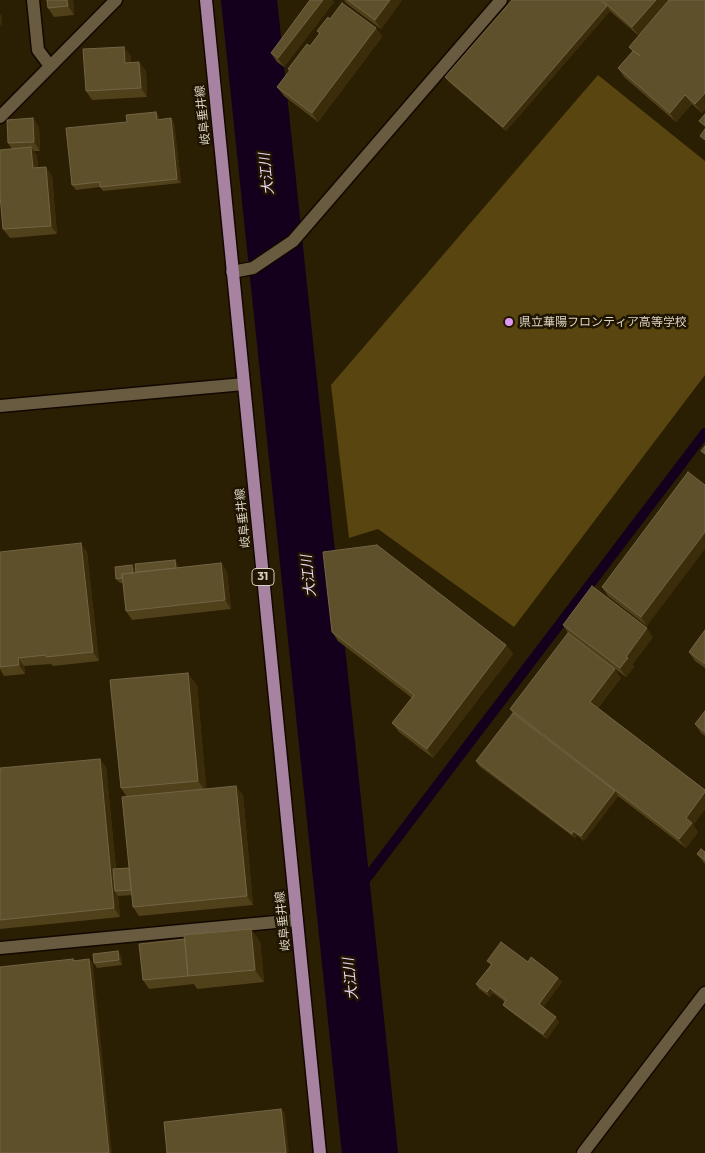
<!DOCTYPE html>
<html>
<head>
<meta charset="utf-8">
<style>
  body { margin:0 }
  canvas { display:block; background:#2a1e03 }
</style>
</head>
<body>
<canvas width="705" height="1153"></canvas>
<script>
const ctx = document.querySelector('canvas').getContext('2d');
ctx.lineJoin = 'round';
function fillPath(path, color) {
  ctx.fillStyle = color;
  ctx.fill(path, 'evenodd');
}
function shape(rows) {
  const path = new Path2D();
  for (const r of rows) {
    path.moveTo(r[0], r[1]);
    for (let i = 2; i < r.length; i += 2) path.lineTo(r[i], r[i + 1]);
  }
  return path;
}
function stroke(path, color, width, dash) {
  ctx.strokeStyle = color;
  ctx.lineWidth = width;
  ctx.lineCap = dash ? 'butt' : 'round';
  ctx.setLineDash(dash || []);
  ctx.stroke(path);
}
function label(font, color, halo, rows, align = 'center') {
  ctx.font = font + ' Montserrat,"Noto Sans JP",sans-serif';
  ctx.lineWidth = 5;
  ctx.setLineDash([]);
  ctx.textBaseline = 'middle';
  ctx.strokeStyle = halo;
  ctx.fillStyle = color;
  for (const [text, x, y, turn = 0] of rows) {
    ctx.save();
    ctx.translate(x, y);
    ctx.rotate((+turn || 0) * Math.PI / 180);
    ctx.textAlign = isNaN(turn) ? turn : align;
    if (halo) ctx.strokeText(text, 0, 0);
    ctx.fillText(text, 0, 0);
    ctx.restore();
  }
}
fillPath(shape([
  [598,75,705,161,705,375,514,627,378,529,349,538,331,385]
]), '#59450f');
stroke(shape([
  [344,908,705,433]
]), '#14001c', 10);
stroke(shape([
  [249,0,370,1153]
]), '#14001c', 56);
const street = shape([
  [33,0,38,50,50,66],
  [0,117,116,0],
  [232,272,253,268,293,241,501,0],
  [0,406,244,384],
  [0,948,297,920],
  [583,1153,705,993]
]);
const primary = shape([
  [206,0,320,1153]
]);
stroke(street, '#120800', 15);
stroke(primary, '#120800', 15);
stroke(street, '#695b3f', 12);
stroke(primary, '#a783a1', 12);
fillPath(shape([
  [47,0,73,0,74,15,54,17,48,8],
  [310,0,332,0,334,2,284,67,277,62,271,53],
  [344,0,402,0,381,29,346,3],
  [512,0,705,0,705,109,702,113,692,104,676,122,624,77,618,68,633,52,629,47,639,36,610,11,506,131,449,82,445,77],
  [330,19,376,28,382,37,318,122,284,96,277,87,290,71,288,69,310,46,319,33,317,31],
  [131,56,131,63,146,71,147,97,92,100,86,91],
  [156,112,159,117,159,119,171,118,174,123,181,183,103,191,100,187,76,190,72,185,127,122],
  [39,127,40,151,33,151,37,156,38,168,52,176,57,234,10,238,3,229,12,149,8,143],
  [705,485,647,626,608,596,602,587],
  [0,552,87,552,99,661,53,666,51,664,24,666,25,674,4,676,0,669],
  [221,563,227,572,231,609,132,620,126,611,123,583,120,583,116,579,132,565,135,569,136,572,178,564,178,568],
  [563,625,653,637,632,665,634,667,626,677,569,634],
  [705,630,705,668,695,661,689,652],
  [332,632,506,645,513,654,433,758,399,732,392,723,412,698,338,641],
  [621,678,598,708,705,790,705,809,693,825,698,832,686,848,618,796,584,841,577,835,575,838,479,766,476,761,513,713,510,709],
  [197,685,206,789,243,795,253,905,139,916,133,907,132,895,118,896,120,917,0,929,0,768,106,767,116,869,129,868,127,797,121,788],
  [705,711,705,736,701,733,695,724],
  [705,852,705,864,697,854],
  [260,941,264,982,197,989,194,984,149,989,143,980],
  [118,951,121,956,122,965,97,968,94,963],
  [487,961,528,962,558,978,562,982,543,1007,559,1022,547,1039,507,1009,503,1005,505,1002,493,993,490,997,479,989,476,984,491,965]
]), '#50411b');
fillPath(shape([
  [67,0,73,0,74,15,68,6],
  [323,0,332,0,334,2,284,67,278,58],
  [390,0,402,0,381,29,375,20],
  [656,0,670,0,639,36,632,27],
  [607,6,610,11,506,131,503,127],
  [0,14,2,16,2,27,0,24],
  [376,28,382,37,318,122,312,113],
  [124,47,131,56,132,72,125,63],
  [139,62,146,71,147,97,141,88],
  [705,93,705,109,702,113,695,104],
  [685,95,692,104,676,122,670,113],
  [156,112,159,117,160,124,157,120],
  [33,118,39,127,40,151,34,142],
  [171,118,174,123,181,183,177,179],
  [31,147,37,156,39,177,33,168],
  [46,167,52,176,57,234,51,226],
  [705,532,705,549,647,626,641,617],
  [81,543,87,552,99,661,93,652],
  [175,560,178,564,180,577,176,572],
  [221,563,227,572,231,609,225,600],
  [132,565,135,569,137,582,133,577],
  [647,628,653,637,632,665,634,667,626,677,620,668,626,657],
  [506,645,513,654,433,758,427,749],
  [18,658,24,666,25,674,19,665],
  [615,669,621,678,596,710,590,702],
  [188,673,197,685,207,793,198,781],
  [100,759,106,767,118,891,115,891,118,896,120,917,114,908],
  [236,786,243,795,253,905,247,896],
  [615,791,618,796,584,841,581,836],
  [705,792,705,809,693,825,698,832,686,848,679,839,686,818],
  [573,831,577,835,575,838,572,834],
  [251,929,260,941,264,982,255,970],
  [118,951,121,956,122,965,119,960],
  [89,959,93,964,112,1153,109,1153],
  [558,978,562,982,542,1009,539,1004],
  [490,988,493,993,490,997,487,992],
  [556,1017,559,1022,547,1039,543,1034],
  [281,1109,285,1113,289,1153,286,1153]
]), '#3b2c0a');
const building = shape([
  [47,0,67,0,68,6,48,8,47,0],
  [310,0,323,0,278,58,271,53,310,0],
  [348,0,390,0,375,20,348,0],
  [512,0,600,0,607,6,503,127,445,77,512,0],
  [602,0,656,0,632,27,602,0],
  [669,0,705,0,705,93,695,104,685,95,670,113,618,68,633,51,640,56,629,47,669,0],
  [342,3,376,28,312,113,277,87,290,70,288,69,307,44,310,46,320,33,317,31,328,17,330,19,342,3],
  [124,47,125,63,139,62,141,88,86,91,83,49,124,47],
  [156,112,157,120,171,118,177,179,100,187,100,182,72,185,66,128,127,122,126,115,156,112],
  [705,114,705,126,699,121,705,114],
  [33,118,34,142,8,143,7,120,33,118],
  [705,129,705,140,700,136,705,129],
  [31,147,33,168,46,167,51,226,3,229,0,195,0,150,31,147],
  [705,446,705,454,701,451,705,446],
  [688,472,705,485,705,532,641,617,602,587,688,472],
  [81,543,93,652,46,657,46,655,18,658,19,665,0,667,0,552,81,543],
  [377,545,506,645,427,749,392,723,414,695,332,632,323,552,377,545],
  [175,560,176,568,136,572,135,564,175,560],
  [221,563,225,600,126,611,122,574,221,563],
  [132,565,133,573,122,574,122,578,116,579,115,567,132,565],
  [592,586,647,628,626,657,628,658,620,668,563,625,592,586],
  [705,630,705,664,689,652,705,630],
  [568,633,615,669,590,702,705,790,705,792,686,818,692,823,679,839,510,709,568,633],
  [188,673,198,781,121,788,110,680,188,673],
  [705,711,705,732,695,724,705,711],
  [513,713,615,791,581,836,573,831,572,834,476,761,513,713],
  [100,759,114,908,0,920,0,768,100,759],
  [236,786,247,896,133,907,122,797,236,786],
  [701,849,705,852,705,860,697,854,701,849],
  [129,868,131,890,115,891,113,869,129,868],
  [251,929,255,970,188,976,184,935,251,929],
  [185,939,188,976,143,980,139,944,185,939],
  [501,942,528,962,531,957,558,978,539,1004,556,1017,543,1034,503,1005,506,1000,490,988,487,992,476,984,492,964,487,961,501,942],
  [118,951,119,960,94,963,93,954,118,951],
  [73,959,73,961,89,959,109,1153,0,1153,0,967,73,959],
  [281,1109,286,1153,167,1153,164,1122,281,1109]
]);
fillPath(building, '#5f502c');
stroke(building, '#726444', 1);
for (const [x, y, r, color] of [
  [509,322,5,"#dd99f4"]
]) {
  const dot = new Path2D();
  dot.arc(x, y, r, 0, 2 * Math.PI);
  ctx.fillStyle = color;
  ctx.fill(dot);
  stroke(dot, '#201500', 2);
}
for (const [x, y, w] of [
  [263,577,22]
]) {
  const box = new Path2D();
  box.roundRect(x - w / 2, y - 8.5, w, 17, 4);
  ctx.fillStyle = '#201500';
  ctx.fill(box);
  stroke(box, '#d9d1c1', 1);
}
label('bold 11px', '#d9d1c1', null, [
  ["31",263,577]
]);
label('12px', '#d9d1c1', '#201500', [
  ["岐阜垂井線",203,115,-96],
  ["岐阜垂井線",243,518,-96],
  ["岐阜垂井線",283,921,-96]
]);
label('12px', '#d9d1c1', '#201500', [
  ["県立華陽フロンティア高等学校",519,322]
], 'left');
label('italic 14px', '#efd6f7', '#201500', [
  ["大江川",267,174,-96],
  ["大江川",309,576,-96],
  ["大江川",351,979,-96]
]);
</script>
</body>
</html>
